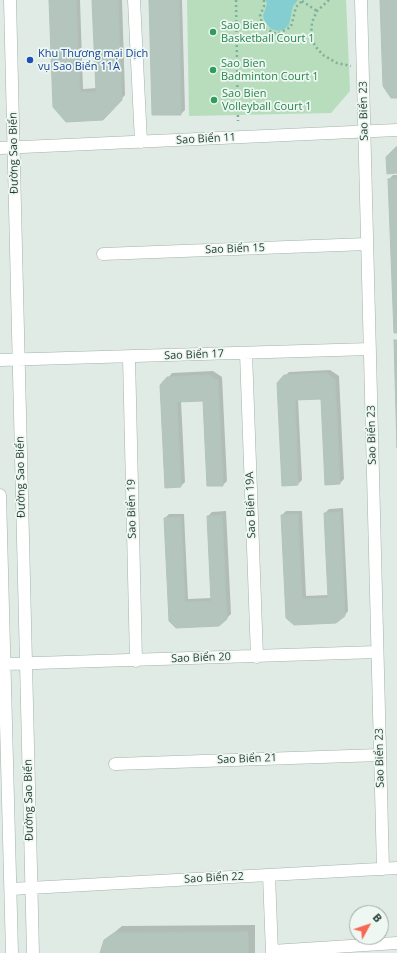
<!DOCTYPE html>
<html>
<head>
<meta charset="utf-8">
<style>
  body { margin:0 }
  #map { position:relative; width:397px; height:953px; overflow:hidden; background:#dfebe4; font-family:"Open Sans",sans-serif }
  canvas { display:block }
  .north { position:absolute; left:349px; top:905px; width:40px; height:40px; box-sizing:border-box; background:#eff7f2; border:1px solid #9caca4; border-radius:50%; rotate:50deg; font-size:11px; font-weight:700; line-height:16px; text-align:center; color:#1f3b30 }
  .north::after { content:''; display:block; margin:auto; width:14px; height:18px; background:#f66852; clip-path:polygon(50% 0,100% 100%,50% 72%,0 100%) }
</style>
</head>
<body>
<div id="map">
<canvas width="397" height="953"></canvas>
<div class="north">B</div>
</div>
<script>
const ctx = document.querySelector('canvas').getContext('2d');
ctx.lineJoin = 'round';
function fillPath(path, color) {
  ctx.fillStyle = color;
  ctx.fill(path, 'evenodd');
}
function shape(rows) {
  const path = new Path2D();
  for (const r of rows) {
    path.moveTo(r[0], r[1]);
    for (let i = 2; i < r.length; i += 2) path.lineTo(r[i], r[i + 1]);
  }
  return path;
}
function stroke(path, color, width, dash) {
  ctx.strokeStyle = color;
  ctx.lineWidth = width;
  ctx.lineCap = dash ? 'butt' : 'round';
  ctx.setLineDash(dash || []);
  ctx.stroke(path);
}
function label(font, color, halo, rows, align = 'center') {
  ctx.font = font + ' "Open Sans",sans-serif';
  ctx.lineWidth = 3.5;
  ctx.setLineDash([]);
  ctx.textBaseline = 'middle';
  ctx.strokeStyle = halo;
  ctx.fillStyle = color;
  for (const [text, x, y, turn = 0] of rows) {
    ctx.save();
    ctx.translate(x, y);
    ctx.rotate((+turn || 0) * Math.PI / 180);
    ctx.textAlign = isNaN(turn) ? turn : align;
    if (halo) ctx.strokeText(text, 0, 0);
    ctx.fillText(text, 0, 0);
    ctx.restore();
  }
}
fillPath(shape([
  [187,0,346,0,350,91,331,113,189,116]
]), '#b7ddbd');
fillPath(shape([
  [266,0,298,0,293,6,289,25,283,30,278,31,271,29,265,22,263,16,267,4]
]), '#84ced2');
fillPath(shape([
  [50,0,80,0,83,89,97,88,93,0,122,0,125,95,103,119,66,121],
  [150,0,182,0,185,110,181,114],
  [393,175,397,175,397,332,389,179],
  [330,370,339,376,344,479,340,483,322,398,298,399,302,480,298,484,285,376,289,372],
  [213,371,222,377,227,481,223,485,204,399,181,401,185,482,181,486,168,378,172,373],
  [343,508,348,611,344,616,294,624,282,515,286,511,302,511,306,596,329,595,325,513,329,509],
  [226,511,231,614,227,618,177,627,165,518,169,514,184,514,188,599,212,598,208,516,212,512],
  [255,925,255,953,101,953,101,948,110,936,122,926]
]), '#0003');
const building = shape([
  [49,0,76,0,80,92,96,92,92,0,118,0,122,100,103,120,66,122,53,107,49,0],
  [149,0,179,0,181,115,152,115,149,0],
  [380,0,397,0,397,98,391,98,383,86,380,0],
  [396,147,397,147,397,173,387,174,386,157,396,147],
  [388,179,397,179,397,333,394,333,388,179],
  [394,340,397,340,397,448,394,340],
  [326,373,335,380,340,484,325,485,321,399,295,400,298,485,282,486,277,383,284,375,326,373],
  [209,375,218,381,223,486,207,486,203,401,177,402,181,487,165,488,160,385,167,377,209,375],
  [340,512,345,616,336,623,294,625,286,618,281,515,298,514,302,599,328,598,324,513,340,512],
  [222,515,227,619,219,626,176,628,169,621,164,518,181,517,185,602,211,601,207,516,222,515],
  [248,932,248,953,100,953,104,940,114,933,248,932]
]);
fillPath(building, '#b4c5bd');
stroke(building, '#b1c4ba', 1);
const minor = shape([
  [10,0,33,953],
  [134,0,141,142],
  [361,0,383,869],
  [0,148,397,130],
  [103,254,367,244],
  [246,353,257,657],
  [129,357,136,661],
  [0,360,370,349],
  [0,495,12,953],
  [5,664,377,652],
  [115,764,380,755],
  [269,875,272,953],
  [11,889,397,868],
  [272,951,397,943]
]);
stroke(minor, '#a2b3aa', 13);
stroke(shape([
  [236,0,238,121],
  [264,0,264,6,260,16,262,23,266,29,277,34,291,27,296,7,303,0],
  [329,0,317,11,312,22,311,36,315,46,323,55,337,63,351,66],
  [302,1,317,11]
]), '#7eaf9a', 2.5, [2, 3]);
stroke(minor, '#fff', 12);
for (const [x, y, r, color] of [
  [213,32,4,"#2e9e5b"],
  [30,60,4,"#1a4fb4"],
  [213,70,4,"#2e9e5b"],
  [214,100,4,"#2e9e5b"]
]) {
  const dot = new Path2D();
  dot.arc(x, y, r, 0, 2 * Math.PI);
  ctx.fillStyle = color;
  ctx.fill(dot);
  stroke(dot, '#eff7f2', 1.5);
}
label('11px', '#27864d', '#eff7f2', [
  ["Sao Bien",221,26],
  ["Basketball Court 1",221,39],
  ["Sao Bien",221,64],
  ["Badminton Court 1",221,77],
  ["Sao Bien",222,94],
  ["Volleyball Court 1",222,107]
], 'left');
label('11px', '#164399', '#eff7f2', [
  ["Khu Thương mại Dịch",38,54],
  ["vụ Sao Biển 11A",38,67]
], 'left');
label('11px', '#1f3b30', '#eff7f2', [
  ["Sao Biển 23",364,111,-91],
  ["Sao Biển 11",206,139,-3],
  ["Đường Sao Biển",14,153,-91],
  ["Sao Biển 15",235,249,-2],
  ["Sao Biển 17",194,355,-2],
  ["Sao Biển 23",372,435,-91],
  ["Đường Sao Biển",21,477,-91],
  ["Sao Biển 19A",251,505,-92],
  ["Sao Biển 19",132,509,-91],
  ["Sao Biển 20",201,658,-2],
  ["Sao Biển 23",380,758,-91],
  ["Sao Biển 21",247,759,-2],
  ["Đường Sao Biển",29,800,-91],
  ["Sao Biển 22",214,878,-3]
]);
</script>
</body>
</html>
